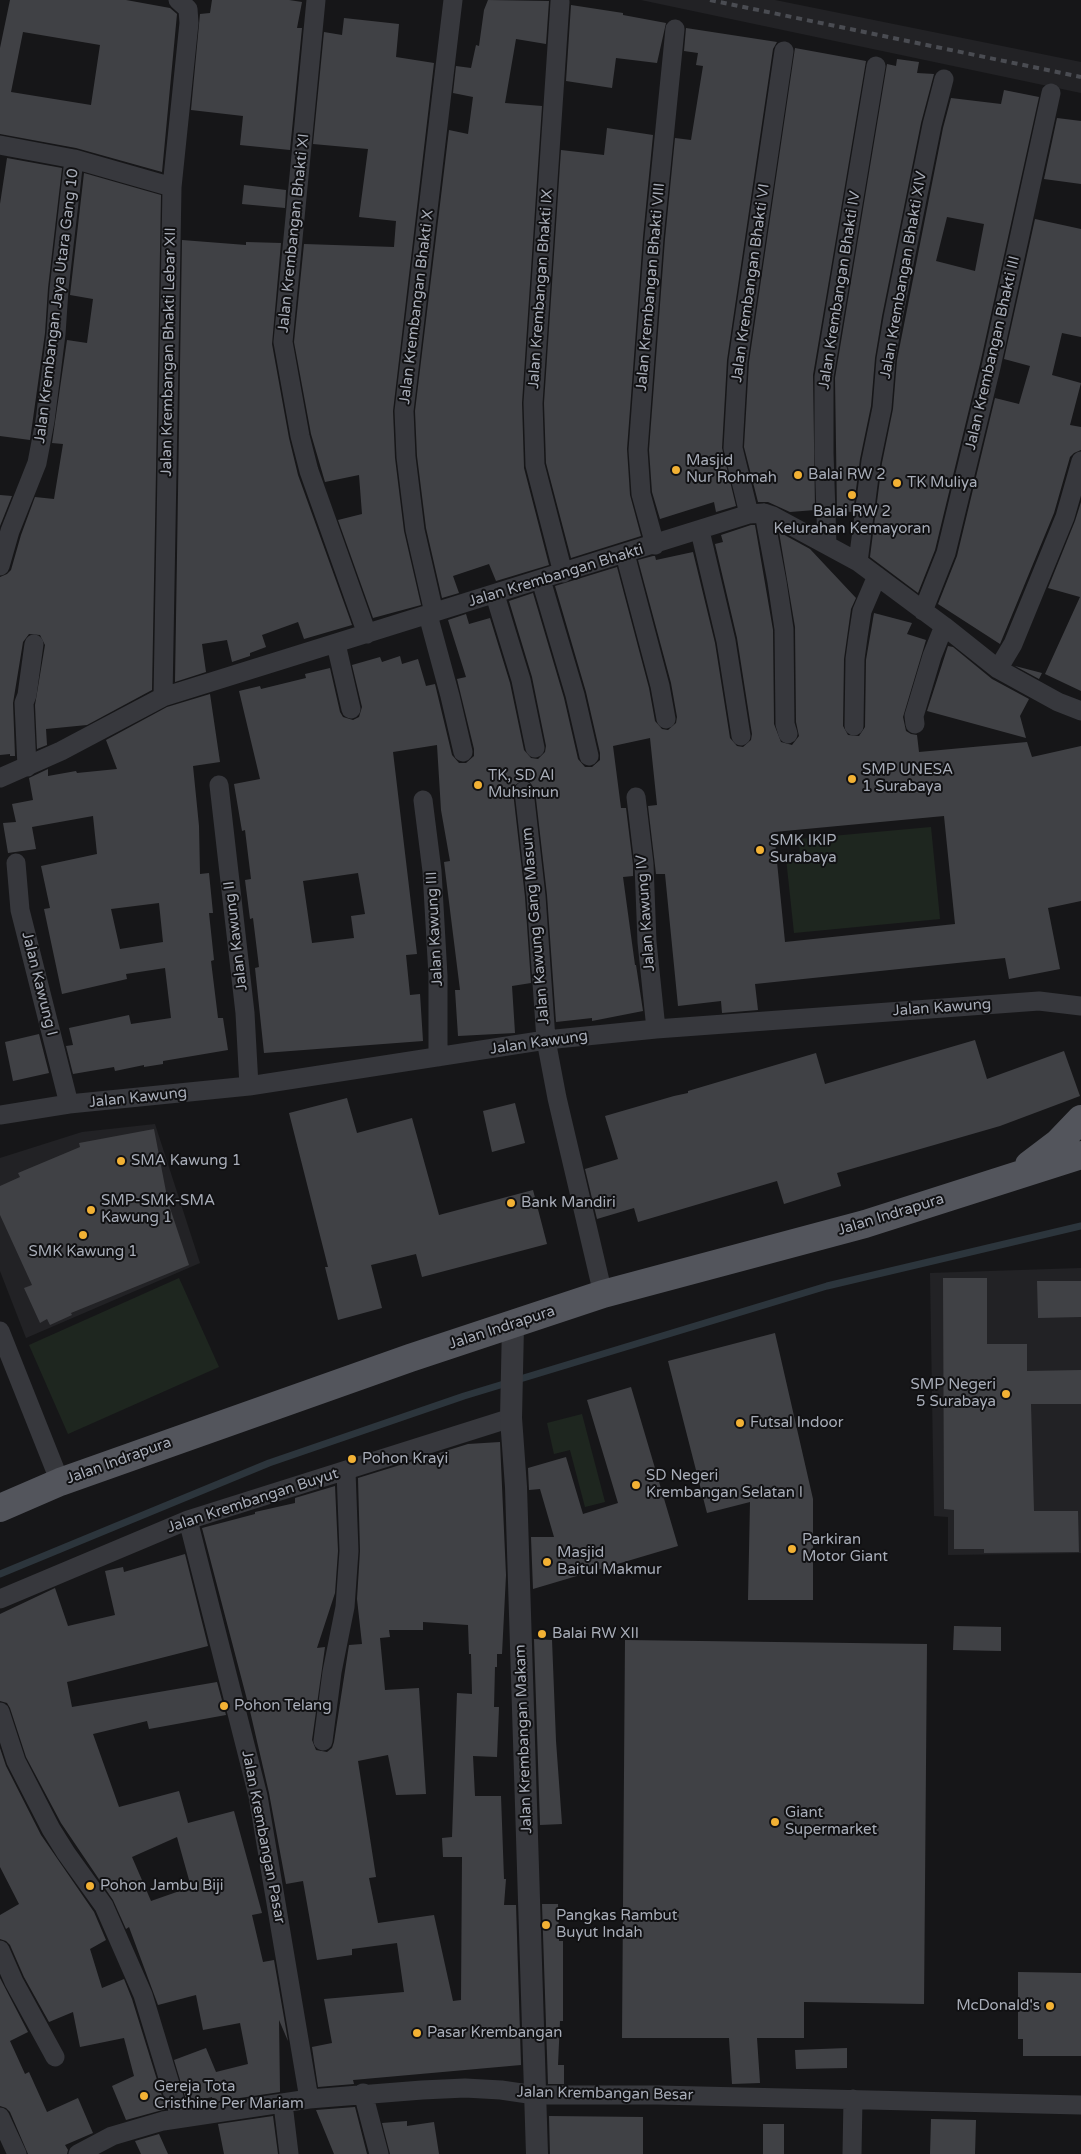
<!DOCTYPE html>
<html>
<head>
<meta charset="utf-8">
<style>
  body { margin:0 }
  canvas { display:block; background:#161618 }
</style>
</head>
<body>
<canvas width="1081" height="2154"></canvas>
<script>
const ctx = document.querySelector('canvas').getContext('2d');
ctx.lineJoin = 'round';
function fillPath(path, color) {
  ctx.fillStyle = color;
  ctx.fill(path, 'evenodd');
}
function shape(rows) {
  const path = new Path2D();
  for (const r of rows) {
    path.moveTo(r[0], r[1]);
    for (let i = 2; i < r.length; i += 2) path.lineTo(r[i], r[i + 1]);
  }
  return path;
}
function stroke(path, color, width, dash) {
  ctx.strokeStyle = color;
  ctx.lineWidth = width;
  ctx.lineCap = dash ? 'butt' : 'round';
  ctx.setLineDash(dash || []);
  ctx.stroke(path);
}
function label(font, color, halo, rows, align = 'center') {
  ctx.font = font + ' "Varela Round",sans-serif';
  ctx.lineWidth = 4;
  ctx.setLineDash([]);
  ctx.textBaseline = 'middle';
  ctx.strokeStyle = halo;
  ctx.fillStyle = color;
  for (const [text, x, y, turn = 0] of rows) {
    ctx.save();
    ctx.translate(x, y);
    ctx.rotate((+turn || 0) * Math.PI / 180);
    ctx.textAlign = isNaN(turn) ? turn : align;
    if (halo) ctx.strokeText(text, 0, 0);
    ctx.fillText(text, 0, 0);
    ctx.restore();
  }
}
fillPath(shape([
  [641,0,775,0,1081,62,1081,93],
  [155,1124,200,1263,26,1338,0,1271,0,1158,82,1132],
  [1081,1268,1081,1553,948,1555,948,1517,934,1516,930,1273]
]), '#222225');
fillPath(shape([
  [931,827,940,919,794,933,786,858,800,856,799,839],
  [179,1278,219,1367,68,1434,29,1345],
  [582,1414,605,1502,585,1507,570,1450,554,1454,547,1423]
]), '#1e261f');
stroke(shape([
  [0,1574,269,1463,464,1396,827,1286,1081,1226]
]), '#2c353c', 7);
fillPath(shape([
  [10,0,126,0,170,8,177,14,162,172,76,148,0,134,0,48],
  [23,32,100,45,91,105,11,92],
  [212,0,289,0,302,2,297,28,302,28,290,150,240,145,243,116,191,110,200,14,210,13],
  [488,0,549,1,546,44,516,39,505,103,542,106,522,403,524,468,549,565,496,581,489,564,453,576,459,593,442,598,426,528,417,456,415,411,449,130,468,134,473,97,453,93,456,66,471,68,476,45,479,46,484,10],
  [571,5,623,13,623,15,666,23,657,63,616,58,612,88,566,81],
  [344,18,399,24,396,57,434,63,393,411,395,458,404,531,421,605,373,618,338,520,362,514,359,475,325,482,311,434,294,342,304,244,394,247,396,221,359,217,368,149,313,144,324,32,342,35],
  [686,28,777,42,773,49,727,360,722,448,736,506,716,512,714,502,660,519,652,492,649,450,665,239,675,138,691,140,703,66,696,65,698,53,684,51],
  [795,48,866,61,813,375,815,510,790,512,768,502,758,502,744,447,749,362],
  [897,59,919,62,917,73,934,74,921,123,882,316,875,358,871,406,860,459,853,512,837,511,835,378,887,64,896,66],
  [1004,90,1039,97,980,364,935,550,918,593,870,557,882,463,893,409,897,360,943,128,951,98,1001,104],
  [947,217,984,224,975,271,936,261],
  [1057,118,1081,121,1081,184,1044,179],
  [607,128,653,135,643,237,627,449,630,495,641,536,571,558,546,463,544,403,561,150,604,155],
  [7,158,62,168,48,288,45,333,30,440,0,436,0,204],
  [84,173,161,195,152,690,87,725,46,729,47,745,37,749,35,705,45,645,40,635,29,634,23,642,13,703,15,756,10,756,10,754,0,755,0,577,7,574,11,570,21,535,35,497,54,499,63,444,52,443,67,340,87,343,93,299,70,295],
  [244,185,286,190,285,208,242,204],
  [1035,219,1081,229,1081,337,1062,333,1052,375,1081,383,1070,425,1081,427,1081,450,1074,453,1070,457,1054,513,1000,644,938,604,957,556,995,398,1019,404,1030,366,1004,359],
  [182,240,246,245,246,242,281,243,272,344,289,438,298,475,352,625,304,639,298,622,262,635,266,647,250,653,250,656,232,662,227,640,202,644,206,672,175,682],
  [0,495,12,496,0,526],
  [1081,502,1081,691,1045,674,1080,597,1048,588,1075,521],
  [751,525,755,525,773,630,774,724,781,742,792,745,799,736,796,722,795,627,779,532,810,549,856,598,851,609,844,659,843,726,848,735,859,736,865,727,866,660,874,613,912,623,907,634,926,640,903,717,906,731,911,734,917,735,919,752,1027,742,1032,757,1081,746,1081,901,1048,908,1060,969,1009,979,1005,958,755,984,758,1010,722,1013,721,1001,678,1006,665,874,656,874,648,806,657,805,650,738,613,746,621,808,626,808,633,865,633,876,623,877,635,965,636,965,643,1011,592,1021,592,1018,556,1022,547,895,535,790,529,781,522,780,514,786,513,792,525,897,531,983,512,986,515,1033,458,1036,455,990,460,990,444,862,450,861,441,810,437,745,393,752,417,954,406,955,410,995,420,994,423,1041,264,1053,255,968,259,967,253,918,250,919,245,880,251,879,245,830,242,831,234,784,260,779,239,691,260,686,261,689,306,678,305,674,330,668,340,712,343,717,353,720,359,717,362,707,352,665,380,657,382,662,400,656,402,664,418,659,426,686,435,684,452,755,459,763,466,763,474,756,474,749,457,679,466,677,448,620,466,614,469,624,490,618,510,683,524,750,531,758,538,759,545,752,546,746,532,677,509,601,533,593,564,698,578,759,585,767,592,767,600,760,600,753,586,692,555,586,617,567,649,688,655,721,662,729,668,730,676,723,677,717,671,683,638,560,653,556,655,556,656,560,693,552,715,643,730,738,737,746,743,747,751,740,752,734,737,638,715,544,723,542,721,535],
  [944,816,955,924,785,942,774,832],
  [358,873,365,914,351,916,354,938,312,943,303,881],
  [948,646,953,647,992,679,1029,699,1020,716,1026,738,927,711],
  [1015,666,1042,673,1039,679],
  [210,694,220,762,193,766,199,826,200,874,209,873,213,913,209,913,214,960,211,961,218,1018,223,1018,228,1050,163,1061,163,1064,144,1067,144,1065,115,1071,114,1067,73,1074,66,1046,73,1045,69,1028,129,1015,131,1024,171,1018,165,968,126,974,127,979,62,994,44,909,50,908,41,866,97,854,93,816,32,827,36,849,8,853,3,823,16,822,12,804,33,800,29,778,48,769,48,776,76,771,77,773,117,769,106,740,167,707],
  [159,903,163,942,120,949,111,909],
  [39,1034,49,1073,13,1081,5,1042],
  [975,1040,987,1079,1064,1051,1080,1096,1000,1126,837,1173,841,1186,784,1204,777,1181,638,1222,634,1208,597,1219,585,1169,618,1159,605,1116,674,1096,688,1093,688,1091,816,1053,825,1084],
  [347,1098,357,1133,412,1118,439,1215,533,1190,547,1244,422,1277,416,1254,371,1265,382,1308,338,1320,325,1267,328,1267,289,1113],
  [515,1103,525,1143,492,1152,483,1111],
  [154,1129,168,1202,189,1265,71,1313,72,1315,50,1325,47,1319,40,1323,24,1288,32,1285,0,1215,0,1186,20,1177,18,1173,80,1147,79,1143],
  [943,1278,987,1278,987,1344,1027,1344,1027,1371,1081,1370,1081,1404,1031,1404,1034,1511,1078,1511,1079,1552,984,1553,984,1549,954,1549,954,1510,944,1509],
  [1037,1281,1081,1281,1081,1317,1038,1318],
  [775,1333,813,1499,813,1600,748,1600,750,1502,707,1513,668,1361],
  [631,1387,678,1546,533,1589,531,1537,554,1537,540,1489,529,1490,528,1468,566,1457,583,1514,618,1503,587,1400],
  [500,1442,506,1575,502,1654,497,1654,497,1667,495,1667,494,1707,499,1707,497,1757,473,1756,475,1796,501,1796,504,1879,506,1879,504,1905,516,1905,521,2065,353,2080,354,2084,318,2087,312,2047,332,2043,324,1999,404,1992,397,1943,352,1949,352,1955,317,1960,303,1881,286,1884,269,1793,250,1711,202,1528,255,1514,255,1512,295,1503,295,1498,335,1486,338,1551,335,1593,317,1648,325,1647,312,1740,316,1750,327,1752,332,1748,334,1742,349,1645,362,1644,357,1599,360,1551,358,1478,468,1444],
  [423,1622,468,1625,469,1654,471,1654,472,1694,457,1693,452,1837,442,1838,443,1857,462,1857,461,2000,453,2001,434,1915,378,1923,369,1878,376,1877,358,1761,388,1755,396,1795,426,1794,419,1688,385,1690,380,1638,390,1637,389,1630,423,1630],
  [185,1554,208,1646,67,1682,72,1707,217,1682,226,1715,149,1729,147,1721,93,1734,119,1807,179,1791,188,1823,234,1811,262,1913,252,1915,263,1962,274,1960,288,2041,279,2020,280,2092,213,2102,212,2097,187,2103,174,2060,206,2048,216,2072,248,2064,240,2023,203,2030,196,1995,158,2005,129,1927,126,1929,113,1900,61,1823,26,1757,10,1708,7,1703,0,1701,0,1614,55,1588,68,1626,115,1615,105,1571,123,1567,124,1572],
  [177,1837,191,1887,151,1901,132,1857],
  [954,1626,1001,1627,1001,1651,953,1650],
  [534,1639,552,1640,556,1741,562,1824,540,1825],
  [625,1640,927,1644,924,2004,804,2002,804,2038,757,2038,760,2083,732,2084,729,2038,622,2038],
  [0,1748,6,1766,41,1835,94,1912,106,1940,90,1949,102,1988,124,1979,132,1999,166,2109,126,2120,112,2086,134,2076,124,2038,80,2047,73,2012,49,2022,24,1977,10,1945,6,1941,0,1939,0,1915,19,1904,0,1867],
  [542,1904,558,1904,559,1941,563,1941,563,2021,560,2021,558,2065,564,2065,564,2084,548,2084],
  [1018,1972,1081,1973,1081,2056,1023,2056,1023,2039,1018,2039],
  [0,1978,28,2032,10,2041,25,2074,29,2072,47,2112,78,2098,93,2133,65,2145,68,2150,67,2154,28,2154,10,2112,6,2108,0,2106],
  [847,2048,847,2068,796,2069,795,2050],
  [355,2107,367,2154,334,2154,316,2110],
  [273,2116,278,2154,224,2154,218,2124],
  [549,2116,643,2117,643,2154,550,2154],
  [931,2119,976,2120,975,2154,930,2154],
  [407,2121,407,2126,434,2122,439,2154,390,2154,382,2123],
  [763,2124,784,2124,784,2154,763,2154],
  [159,2134,168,2154,141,2154,135,2141]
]), '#404145');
stroke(shape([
  [316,0,283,342,300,436,309,471,367,634],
  [560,2,533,403,535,465,563,573],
  [0,145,74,159,172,187],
  [764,513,777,582,784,629,785,724,788,734],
  [749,514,733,448,738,361,784,51],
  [700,531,726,641,741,736],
  [655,545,641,494,638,450,654,238,675,29],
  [827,545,824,453,824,377,876,66],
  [625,554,660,686,666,719],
  [858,562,871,461,882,408,886,359,893,318,932,125,944,79],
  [0,566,10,531,37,463,45,421,56,334,59,289,74,159],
  [541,580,575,695,589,756],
  [495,595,521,680,535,748],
  [923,611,946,553,991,367,1051,93],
  [434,613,415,530,406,457,404,411,453,0],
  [428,615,450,696,463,752],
  [336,644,351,709],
  [998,669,1013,644,1065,517,1081,461],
  [163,697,172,187,189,23,188,9,178,0],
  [915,724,914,716,932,656,944,626],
  [854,726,855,659,858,637,862,611,877,576],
  [27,767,24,703,27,695,34,644],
  [0,778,61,751,163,697,749,514,764,513,773,516,858,562,944,626,998,669,1058,702,1081,711],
  [219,785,245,1013,249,1086],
  [524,791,536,896,546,1040,557,1098,603,1294],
  [636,797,644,864,647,942,656,1029],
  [423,800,432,871,438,976,438,1057],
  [16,863,20,910,69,1104],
  [0,1115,69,1104,249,1086,546,1040,656,1029,1039,1001,1081,1006],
  [0,1331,60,1482],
  [188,1520,258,1796,309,2099],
  [0,1599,188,1520,511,1418],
  [0,1712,16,1761,51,1829,66,1853,104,1906,143,1995,180,2117],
  [323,1741,332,1672,345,1607,349,1551,346,1471],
  [0,1950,14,1982,55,2057],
  [363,2093,379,2154],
  [283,2104,289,2154],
  [0,2117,17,2154],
  [78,2154,112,2136,163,2121,309,2099,422,2090,465,2088,501,2090,535,2095,658,2095,1081,2105],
  [852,2154,853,2099]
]), '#37383d', 19);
stroke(shape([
  [513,1325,511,1418,516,1487,537,2154]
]), '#37383d', 22);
stroke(shape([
  [1029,1165,1058,1143,1081,1119],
  [0,1508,60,1482,410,1358,603,1294,865,1224,1081,1155]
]), '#53555c', 28);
stroke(shape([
  [710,0,1081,77]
]), '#4a4c52', 4, [6, 5]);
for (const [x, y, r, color] of [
  [676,470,5,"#f2b134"],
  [798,475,5,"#f2b134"],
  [897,483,5,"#f2b134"],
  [852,495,5,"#f2b134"],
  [852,779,5,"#f2b134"],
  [478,785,5,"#f2b134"],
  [760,850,5,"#f2b134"],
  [121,1161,5,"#f2b134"],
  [511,1203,5,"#f2b134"],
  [91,1210,5,"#f2b134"],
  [83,1235,5,"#f2b134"],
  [1006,1394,5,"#f2b134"],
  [740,1423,5,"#f2b134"],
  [352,1459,5,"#f2b134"],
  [636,1485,5,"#f2b134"],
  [792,1549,5,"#f2b134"],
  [547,1562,5,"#f2b134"],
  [542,1634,5,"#f2b134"],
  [224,1706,5,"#f2b134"],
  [775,1822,5,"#f2b134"],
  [90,1886,5,"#f2b134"],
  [546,1925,5,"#f2b134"],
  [1050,2006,5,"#f2b134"],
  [417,2033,5,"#f2b134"],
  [144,2096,5,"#f2b134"]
]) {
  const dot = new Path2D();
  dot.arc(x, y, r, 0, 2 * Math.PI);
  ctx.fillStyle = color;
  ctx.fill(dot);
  stroke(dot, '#111113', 2);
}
label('15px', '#a8adb8', '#111113', [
  ["Jalan Krembangan Bhakti XI",294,233,-84],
  ["Jalan Krembangan Bhakti XIV",904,275,-80],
  ["Jalan Krembangan Bhakti VI",751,283,-82],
  ["Jalan Krembangan Bhakti VIII",651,287,-85],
  ["Jalan Krembangan Bhakti IX",541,289,-86],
  ["Jalan Krembangan Bhakti IV",840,290,-81],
  ["Jalan Krembangan Jaya Utara Gang 10",57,306,-83],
  ["Jalan Krembangan Bhakti X",417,307,-83],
  ["Jalan Krembangan Bhakti Lebar XII",169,352,-89],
  ["Jalan Krembangan Bhakti III",993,353,-77],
  ["Jalan Krembangan Bhakti",556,576,-17],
  ["Jalan Kawung IV",646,913,-94],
  ["Jalan Kawung Gang Masum",536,926,-95],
  ["Jalan Kawung III",435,929,-93],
  ["Jalan Kawung II",236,936,-97],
  ["Jalan Kawung I",39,984,76],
  ["Jalan Kawung",942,1008,-4],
  ["Jalan Kawung",539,1043,-8],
  ["Jalan Kawung",138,1098,-6],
  ["Jalan Indrapura",891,1215,-17],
  ["Jalan Indrapura",502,1328,-18],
  ["Jalan Indrapura",119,1461,-20],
  ["Jalan Krembangan Buyut",253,1501,-18],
  ["Jalan Krembangan Makam",524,1739,-92],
  ["Jalan Krembangan Pasar",263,1837,79],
  ["Jalan Krembangan Besar",605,2094,1]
]);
label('15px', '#a8adb8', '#111113', [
  ["Masjid",686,461],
  ["Nur Rohmah",686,478],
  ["Balai RW 2",808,475],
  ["TK Muliya",907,483],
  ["Balai RW 2",852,512,"center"],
  ["Kelurahan Kemayoran",852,529,"center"],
  ["SMP UNESA",862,770],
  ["1 Surabaya",862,787],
  ["TK, SD Al",488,776],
  ["Muhsinun",488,793],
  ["SMK IKIP",770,841],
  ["Surabaya",770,858],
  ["SMA Kawung 1",131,1161],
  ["SMP-SMK-SMA",101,1201],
  ["Kawung 1",101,1218],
  ["Bank Mandiri",521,1203],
  ["SMK Kawung 1",83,1252,"center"],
  ["SMP Negeri",996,1385,"right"],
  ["5 Surabaya",996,1402,"right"],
  ["Futsal Indoor",750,1423],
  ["Pohon Krayi",362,1459],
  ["SD Negeri",646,1476],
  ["Krembangan Selatan I",646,1493],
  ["Parkiran",802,1540],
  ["Motor Giant",802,1557],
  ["Masjid",557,1553],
  ["Baitul Makmur",557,1570],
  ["Balai RW XII",552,1634],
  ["Pohon Telang",234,1706],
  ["Giant",785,1813],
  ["Supermarket",785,1830],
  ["Pohon Jambu Biji",100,1886],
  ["Pangkas Rambut",556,1916],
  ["Buyut Indah",556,1933],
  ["McDonald's",1040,2006,"right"],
  ["Pasar Krembangan",427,2033],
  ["Gereja Tota",154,2087],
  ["Cristhine Per Mariam",154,2104]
], 'left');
</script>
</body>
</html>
